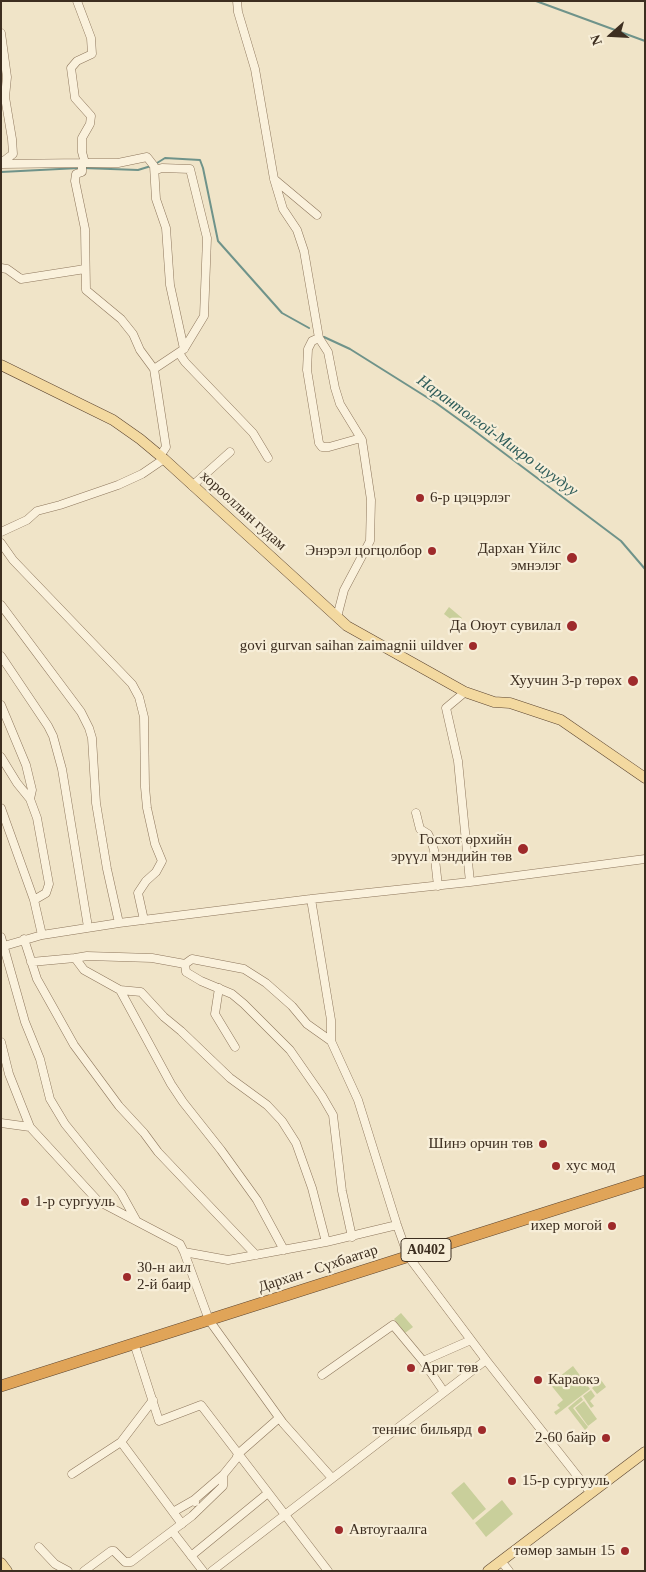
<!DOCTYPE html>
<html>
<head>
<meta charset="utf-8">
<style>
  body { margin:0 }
  #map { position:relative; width:646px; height:1572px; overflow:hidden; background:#f0e4c8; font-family:"Times New Roman",serif }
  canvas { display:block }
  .frame { position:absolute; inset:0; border:2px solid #3d2e20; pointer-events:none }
  .north { position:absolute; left:586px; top:10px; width:50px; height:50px; -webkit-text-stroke:4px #f7eed8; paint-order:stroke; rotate:251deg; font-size:14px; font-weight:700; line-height:20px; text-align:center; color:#3d2e20 }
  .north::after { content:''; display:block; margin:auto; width:18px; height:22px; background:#3d2e20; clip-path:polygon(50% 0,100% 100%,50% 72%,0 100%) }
</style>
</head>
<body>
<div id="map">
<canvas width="646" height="1572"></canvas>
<div class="frame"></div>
<div class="north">N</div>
</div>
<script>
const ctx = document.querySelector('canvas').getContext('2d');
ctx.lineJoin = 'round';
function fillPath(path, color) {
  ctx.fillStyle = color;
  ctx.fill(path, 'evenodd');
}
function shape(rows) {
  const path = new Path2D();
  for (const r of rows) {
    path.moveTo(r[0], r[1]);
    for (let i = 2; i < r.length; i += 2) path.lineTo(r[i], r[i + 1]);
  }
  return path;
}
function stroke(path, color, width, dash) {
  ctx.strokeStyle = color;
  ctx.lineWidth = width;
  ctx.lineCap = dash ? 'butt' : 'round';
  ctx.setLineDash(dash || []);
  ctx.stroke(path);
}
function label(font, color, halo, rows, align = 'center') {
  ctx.font = font + ' "Times New Roman",serif';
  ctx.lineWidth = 4.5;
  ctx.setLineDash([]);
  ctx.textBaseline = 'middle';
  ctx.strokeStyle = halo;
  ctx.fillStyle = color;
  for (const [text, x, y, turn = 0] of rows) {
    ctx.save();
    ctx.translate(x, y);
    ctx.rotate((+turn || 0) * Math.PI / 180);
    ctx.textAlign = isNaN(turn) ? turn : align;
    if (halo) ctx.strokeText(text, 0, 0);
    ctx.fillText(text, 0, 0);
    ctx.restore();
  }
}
fillPath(shape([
  [449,607,462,618,457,624,444,614],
  [401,1313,413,1327,405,1333,394,1319],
  [573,1366,590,1389,556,1415,554,1412,560,1408,557,1405,563,1400,550,1384],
  [601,1380,606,1387,597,1394,592,1388],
  [591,1390,595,1396,590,1401,594,1406,591,1408,583,1396],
  [581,1397,583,1400,573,1408,588,1427,585,1430,568,1408],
  [584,1401,597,1419,588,1426,575,1408],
  [464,1482,486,1509,473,1520,451,1493],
  [502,1500,513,1514,486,1537,475,1523]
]), '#c9cf9b');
stroke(shape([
  [536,1,645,41],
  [157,163,165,158,200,160,203,168,218,241,282,313,309,328],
  [83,168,138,170,151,166],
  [1,172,79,168],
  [324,337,350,349,436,403,472,429,621,541,645,569]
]), '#6f938a', 2);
const minor = shape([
  [77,1,91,38,92,54,77,61,71,68,75,98,91,116,90,124,82,138,82,152,85,163,118,163,147,157,154,166,156,199,166,228,170,285,184,349],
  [237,1,238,12,255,69,274,179,283,209,297,230,304,251,319,338,328,352,335,388,340,404,362,440,371,500,370,541,344,590,337,617],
  [1,33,7,77,5,97,12,139,13,154,1,163],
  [82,163,82,172,76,174,75,181,85,229,86,290,121,319,133,334,140,350,154,369],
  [1,164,85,163],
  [156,170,162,168,190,169,207,238,204,316,184,349,154,369,166,447,160,456],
  [274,179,317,215],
  [1,268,7,269,21,279,85,269],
  [319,338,312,341,308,349,307,370,319,443,322,447,329,447,361,438],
  [179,353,185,362,253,433,268,458],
  [192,486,230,452],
  [1,532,27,520,37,511,60,505,118,485,142,474,164,459],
  [1,543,13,560,132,684,139,697,144,717,145,787,147,808,155,844,162,861,156,872,146,881,138,893,144,920],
  [1,605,81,712,89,728,92,738,96,803,107,869,119,923],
  [1,656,48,726,53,736,62,769,88,927],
  [465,692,446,708,458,761,470,882],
  [1,705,26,765,32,790,30,799,17,783,1,757],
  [30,799,37,818,49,884,46,893,34,900],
  [1,808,34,900,42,935],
  [416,813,420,829,428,834,431,840,434,850,438,886],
  [311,899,331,1020,331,1041,358,1100,397,1225,408,1256,486,1360,590,1492],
  [1,937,25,1022,40,1059,50,1099,65,1124,121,1193,136,1220],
  [24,939,37,979,55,1011,74,1045,119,1106,144,1133,158,1152,256,1255],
  [1,947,42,935,119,923,311,899,470,882,645,859],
  [75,958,87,956,152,958,185,964,192,959,244,969,266,983,292,1006,307,1024,331,1041],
  [31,962,75,958,84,970,120,990,141,992,164,1017,181,1031,230,1078,267,1105,282,1121,296,1143,312,1188,326,1242],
  [185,964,186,972,201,981,232,994,244,1004,290,1050,322,1096,333,1115,342,1191,352,1237],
  [219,988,215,1014,235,1047],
  [120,990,171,1084,183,1102,221,1150,257,1200,284,1250],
  [1,1042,9,1074,30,1127],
  [1,1123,30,1127,98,1201,180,1244,184,1252,228,1260,326,1242,397,1225],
  [184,1252,209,1320,283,1423,332,1478],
  [134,1343,159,1421,201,1405,328,1571],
  [423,1361,471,1340],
  [322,1375,393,1325,423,1361,444,1392],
  [121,1442,182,1524],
  [72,1474,121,1442,153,1400],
  [194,1500,223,1475],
  [173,1512,194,1500,195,1502],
  [172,1531,203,1571],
  [39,1547,55,1564,68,1571],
  [191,1556,268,1493],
  [501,1561,509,1571],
  [84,1571,111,1551,114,1551,125,1562,131,1562,192,1516,223,1486,223,1475,236,1459,238,1454,279,1418],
  [212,1571,486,1360]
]);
const major = shape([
  [1,365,113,420,140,439,164,459,347,626,465,692,494,702,510,703,561,720,645,778],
  [1,1563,7,1571],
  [488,1571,645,1452]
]);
const highway = shape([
  [1,1386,645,1181]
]);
stroke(minor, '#8d765c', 9);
stroke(major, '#5b4430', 11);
stroke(highway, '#5b4430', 12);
stroke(minor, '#faf1dc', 8);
stroke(major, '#f3d9a0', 10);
stroke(highway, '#e0a458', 11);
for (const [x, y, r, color] of [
  [420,498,5,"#9e2a2b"],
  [432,551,5,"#9e2a2b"],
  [572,558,6,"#9e2a2b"],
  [572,626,6,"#9e2a2b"],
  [473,646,5,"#9e2a2b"],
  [633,681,6,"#9e2a2b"],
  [523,849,6,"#9e2a2b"],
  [543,1144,5,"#9e2a2b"],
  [556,1166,5,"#9e2a2b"],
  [25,1202,5,"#9e2a2b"],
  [612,1226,5,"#9e2a2b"],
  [127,1277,5,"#9e2a2b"],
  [411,1368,5,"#9e2a2b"],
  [538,1380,5,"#9e2a2b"],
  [482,1430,5,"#9e2a2b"],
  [606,1438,5,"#9e2a2b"],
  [512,1481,5,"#9e2a2b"],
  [339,1530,5,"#9e2a2b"],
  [625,1551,5,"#9e2a2b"]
]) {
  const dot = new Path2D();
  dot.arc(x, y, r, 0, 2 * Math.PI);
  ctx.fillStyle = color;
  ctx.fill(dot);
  stroke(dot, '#f7eed8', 2);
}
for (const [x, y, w] of [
  [426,1250,50]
]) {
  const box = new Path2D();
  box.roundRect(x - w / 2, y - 11.5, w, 23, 4);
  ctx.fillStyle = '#f7eed8';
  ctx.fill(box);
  stroke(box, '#3d2e20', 1);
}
label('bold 14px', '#3d2e20', null, [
  ["A0402",426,1250]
]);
label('15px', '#3d2e20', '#f7eed8', [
  ["6-р цэцэрлэг",430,498,"left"],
  ["Дархан Үйлс",561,549],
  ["эмнэлэг",561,566],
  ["Энэрэл цогцолбор",422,551],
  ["Да Оюут сувилал",561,626],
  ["govi gurvan saihan zaimagnii uildver",463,646],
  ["Хуучин 3-р төрөх",622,681],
  ["Госхот өрхийн",512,840],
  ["эрүүл мэндийн төв",512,857],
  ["Шинэ орчин төв",533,1144],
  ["хус мод",566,1166,"left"],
  ["1-р сургууль",35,1202,"left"],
  ["ихер могой",602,1226],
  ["30-н аил",137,1268,"left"],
  ["2-й баир",137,1285,"left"],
  ["Ариг төв",421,1368,"left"],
  ["Караокэ",548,1380,"left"],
  ["теннис бильярд",472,1430],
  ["2-60 байр",596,1438],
  ["15-р сургууль",522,1481,"left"],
  ["Автоугаалга",349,1530,"left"],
  ["төмөр замын 15",615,1551]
], 'right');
label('15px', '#3d2e20', '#f7eed8', [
  ["хорооллын гудам",243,511,42],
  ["Дархан - Сүхбаатар",318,1269,-18]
]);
label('italic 16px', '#2f5d5a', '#f7eed8', [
  ["Нарантолгой-Микро шуудуу",497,436,36]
]);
</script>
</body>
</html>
